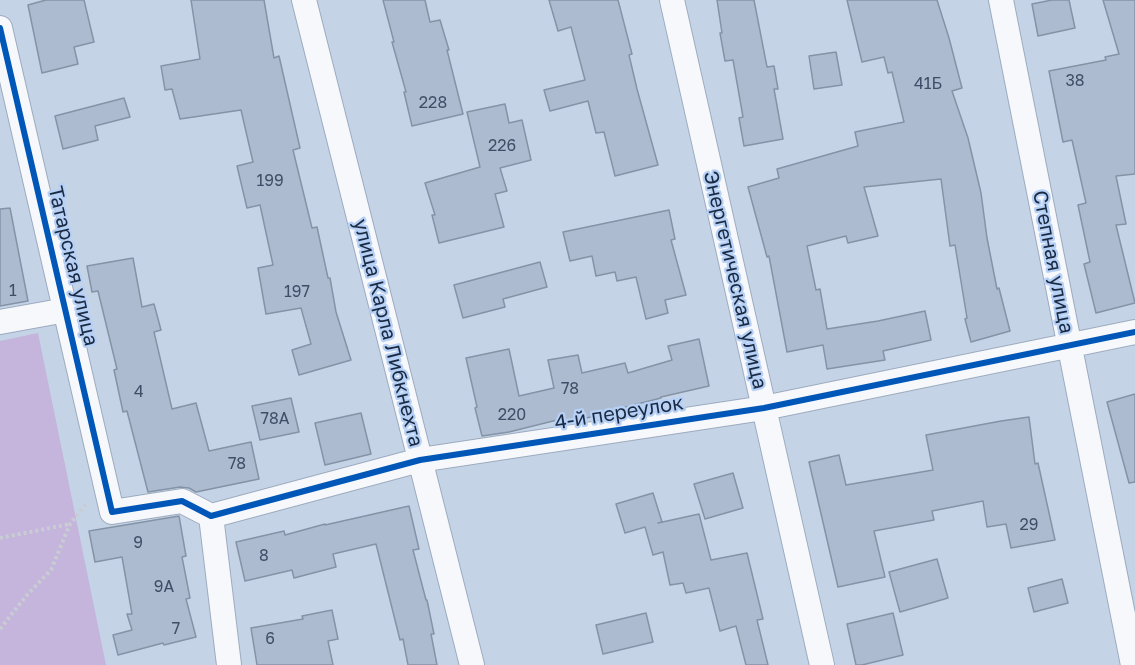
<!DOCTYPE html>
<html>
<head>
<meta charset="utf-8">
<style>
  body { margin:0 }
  canvas { display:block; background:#c5d3e7 }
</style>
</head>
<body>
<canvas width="1135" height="665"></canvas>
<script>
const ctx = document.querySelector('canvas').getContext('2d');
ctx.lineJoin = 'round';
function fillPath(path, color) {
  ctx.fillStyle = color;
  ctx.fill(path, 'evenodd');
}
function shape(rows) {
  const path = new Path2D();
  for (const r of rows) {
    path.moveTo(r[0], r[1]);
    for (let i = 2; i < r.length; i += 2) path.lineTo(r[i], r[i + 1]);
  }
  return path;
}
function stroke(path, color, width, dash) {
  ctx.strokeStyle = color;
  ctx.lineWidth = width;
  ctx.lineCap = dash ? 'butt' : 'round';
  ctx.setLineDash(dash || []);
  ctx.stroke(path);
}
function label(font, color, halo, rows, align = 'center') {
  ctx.font = font + ' "Golos Text",sans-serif';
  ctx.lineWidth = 4.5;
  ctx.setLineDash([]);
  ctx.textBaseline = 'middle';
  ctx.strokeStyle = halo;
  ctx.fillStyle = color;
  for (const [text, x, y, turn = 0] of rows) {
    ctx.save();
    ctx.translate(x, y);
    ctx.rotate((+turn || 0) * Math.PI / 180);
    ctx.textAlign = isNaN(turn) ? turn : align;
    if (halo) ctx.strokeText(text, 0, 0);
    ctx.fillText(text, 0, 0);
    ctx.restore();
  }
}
fillPath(shape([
  [38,333,106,665,0,665,0,341]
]), '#c5b4db');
const building = shape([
  [46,0,84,0,94,42,74,47,78,64,42,73,28,5,46,0],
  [191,0,264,0,274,58,279,56,300,148,293,150,312,228,317,227,328,278,330,278,336,312,351,360,299,375,292,350,311,344,301,308,266,314,258,268,273,265,260,205,247,208,237,166,253,162,241,110,180,119,172,89,165,90,161,66,200,59,191,0],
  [383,0,425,0,430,22,440,20,449,50,447,50,463,114,412,126,404,92,406,92,392,42,394,42,383,0],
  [549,0,618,0,632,54,629,55,637,89,658,165,615,176,604,132,596,133,588,101,550,111,544,90,585,80,571,27,558,31,549,0],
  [717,0,754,0,767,67,774,66,778,89,774,89,783,139,744,146,739,118,743,117,733,60,725,61,720,33,722,33,717,0],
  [847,0,937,0,949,38,962,88,952,91,968,138,981,193,987,238,997,289,999,288,1010,331,971,342,965,319,967,318,955,245,950,246,941,179,864,187,878,236,848,243,846,236,807,246,816,290,820,289,827,329,878,321,925,311,931,340,883,351,885,360,827,369,823,345,787,352,769,256,767,257,748,187,779,178,777,169,858,146,855,132,904,122,892,72,888,73,884,57,862,62,847,0],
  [1052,0,1069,0,1075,28,1038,36,1032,4,1052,0],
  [1103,0,1135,0,1135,174,1116,176,1126,224,1116,225,1135,303,1096,313,1084,264,1090,262,1078,205,1086,203,1072,140,1063,142,1049,71,1106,60,1105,57,1119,54,1103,0],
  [836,52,842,85,814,89,809,56,836,52],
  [124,98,130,117,95,126,98,140,63,149,55,116,124,98],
  [505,104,509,123,522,120,531,160,500,168,507,191,495,194,504,227,439,243,432,215,435,215,425,183,480,167,467,112,505,104],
  [10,208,28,301,0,306,0,209,10,208],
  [669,210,675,239,671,240,686,295,665,300,668,313,646,319,636,277,617,281,615,272,596,276,592,256,570,261,563,232,669,210],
  [133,258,142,307,154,304,161,330,154,332,172,409,196,403,209,451,251,442,259,479,196,492,189,488,180,487,148,492,127,411,123,412,114,370,117,369,98,291,92,292,87,266,133,258],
  [540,262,547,287,503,299,505,307,463,318,454,285,540,262],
  [699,339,709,386,661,397,661,398,591,416,591,417,561,423,561,419,509,432,482,436,475,408,477,407,466,358,509,349,519,396,554,388,548,360,578,355,582,373,625,363,628,373,672,360,668,346,699,339],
  [1135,394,1135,482,1129,483,1107,402,1135,394],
  [291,398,299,432,260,440,252,406,291,398],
  [361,413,371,454,325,465,315,423,361,413],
  [1029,417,1035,464,1038,463,1055,540,1011,548,1006,524,987,527,983,501,932,511,934,520,874,531,885,577,838,587,809,462,839,455,846,485,933,470,926,435,1001,421,1029,417],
  [733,473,743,508,705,519,694,484,733,473],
  [653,493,662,522,658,523,699,514,711,560,747,553,763,619,757,620,768,665,746,665,736,626,720,631,709,588,686,593,683,583,670,585,663,552,653,555,645,527,625,533,616,504,653,493],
  [409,506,419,549,413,550,426,600,427,600,434,634,431,634,437,665,408,665,403,639,400,640,376,544,333,554,336,567,294,578,292,570,245,581,236,542,284,531,285,535,325,524,325,525,409,506],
  [179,516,186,556,182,557,190,598,186,599,196,637,164,645,163,643,118,655,113,635,132,630,127,614,132,614,122,557,95,562,89,531,179,516],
  [937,559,948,598,900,612,889,572,937,559],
  [1062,579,1068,603,1034,612,1028,588,1062,579],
  [332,610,338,639,328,641,333,665,257,665,251,628,303,619,302,616,332,610],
  [646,613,653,642,603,654,596,625,646,613],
  [893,613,903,655,862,665,856,665,847,624,893,613]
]);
fillPath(building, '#adbbd0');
stroke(building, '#8593a6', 1.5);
const minor = shape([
  [304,0,472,665],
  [672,0,822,665],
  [1001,0,1133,665],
  [0,28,112,512,182,501,211,516,420,460,764,408,1135,332],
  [0,322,66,310],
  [211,516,229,665]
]);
stroke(minor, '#9dabbf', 26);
stroke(shape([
  [0,538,70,524],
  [0,629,26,596,51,570,70,524,86,504]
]), '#c8cdd3', 4, [3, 3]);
stroke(minor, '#f6f8fb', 24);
stroke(shape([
  [0,28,112,512,182,501,211,516,420,460,764,408,1135,332]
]), '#0057b8', 6);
label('16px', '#3f4e66', null, [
  ["38",1075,81],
  ["41Б",928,84],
  ["228",433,103],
  ["226",502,146],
  ["199",270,181],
  ["1",13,291],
  ["197",297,292],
  ["78",570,389],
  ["4",139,392],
  ["220",512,415],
  ["78А",275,419],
  ["78",237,464],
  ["29",1029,525],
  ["9",138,543],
  ["8",264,556],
  ["9А",164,587],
  ["7",176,629],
  ["6",270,639]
]);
label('20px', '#1a2a42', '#b6d0f6', [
  ["Степная улица",1053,262,79],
  ["Татарская улица",73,266,77],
  ["Энергетическая улица",735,280,77],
  ["улица Карла Либкнехта",388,333,76],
  ["4-й переулок",619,413,-9]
]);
</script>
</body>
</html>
